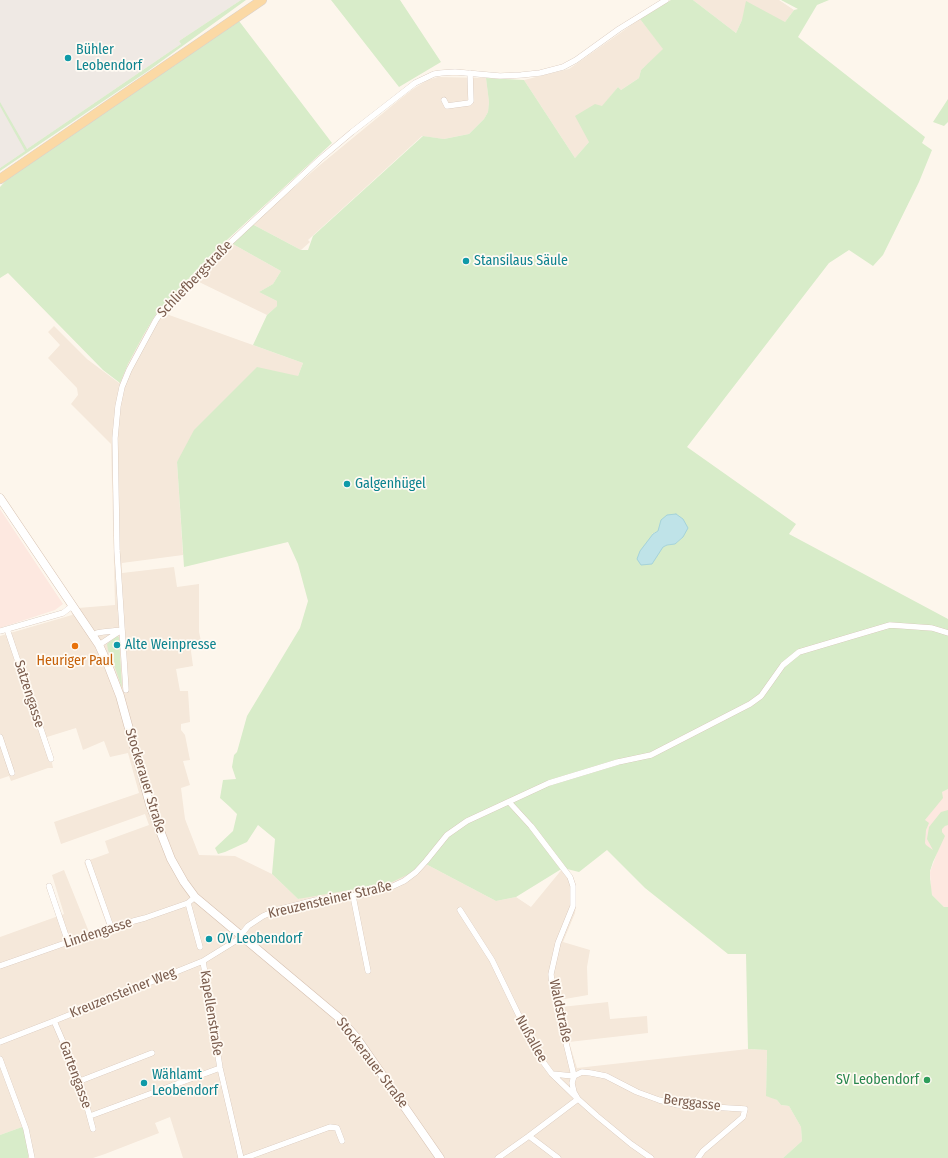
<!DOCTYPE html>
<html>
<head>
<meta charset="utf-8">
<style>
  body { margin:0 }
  canvas { display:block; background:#fdf6ec }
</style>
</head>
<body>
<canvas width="948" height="1158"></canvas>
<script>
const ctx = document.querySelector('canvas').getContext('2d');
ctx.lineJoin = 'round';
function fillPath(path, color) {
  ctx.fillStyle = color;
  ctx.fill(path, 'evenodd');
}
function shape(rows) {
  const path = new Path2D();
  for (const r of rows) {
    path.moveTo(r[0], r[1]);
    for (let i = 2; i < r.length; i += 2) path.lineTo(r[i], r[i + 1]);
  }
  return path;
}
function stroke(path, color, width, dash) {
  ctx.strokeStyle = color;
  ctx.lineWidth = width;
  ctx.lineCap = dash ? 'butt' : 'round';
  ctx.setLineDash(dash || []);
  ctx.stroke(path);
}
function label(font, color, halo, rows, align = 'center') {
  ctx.font = font + ' "Fira Sans Condensed",sans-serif';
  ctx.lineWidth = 3.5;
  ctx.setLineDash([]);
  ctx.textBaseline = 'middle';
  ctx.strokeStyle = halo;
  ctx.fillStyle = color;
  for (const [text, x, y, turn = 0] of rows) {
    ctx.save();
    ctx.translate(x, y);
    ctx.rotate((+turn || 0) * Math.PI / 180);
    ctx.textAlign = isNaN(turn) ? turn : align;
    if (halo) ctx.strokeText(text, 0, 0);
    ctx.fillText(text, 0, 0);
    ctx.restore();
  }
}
fillPath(shape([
  [693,0,779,0,794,10,785,22,742,20,736,33],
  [640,19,664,49,641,70,639,78,621,90,618,87,602,107,589,142,575,158,524,80,569,69],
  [438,77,486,78,489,102,488,112,484,119,469,134,444,139,422,136,308,240,310,242,301,250,252,224,320,165,399,100,413,89,428,80],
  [231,243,281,271,273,284,259,292,277,301,277,306,267,315,197,281],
  [158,311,303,363,298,376,177,462,183,555,122,563,122,573,174,567,177,587,199,584,199,632,201,641,190,644,193,666,176,669,180,691,188,691,190,722,181,724,181,730,185,735,190,760,183,761,190,785,181,788,185,819,199,855,235,856,272,874,298,899,422,862,496,901,516,897,531,907,563,868,571,877,576,890,576,905,575,913,563,942,590,950,587,967,588,995,559,1000,561,1007,608,1002,610,1019,647,1016,648,1033,569,1042,577,1068,748,1049,767,1050,766,1095,777,1100,781,1105,789,1106,801,1127,802,1141,783,1158,183,1158,170,1117,155,1123,159,1133,105,1154,93,1158,28,1158,29,1153,22,1127,0,1135,0,937,64,914,52,875,64,870,89,932,107,926,84,862,109,853,105,841,149,825,145,814,61,844,54,822,139,793,128,753,110,757,104,741,83,750,76,728,47,737,53,768,48,768,11,781,9,776,0,779,0,636,72,615,78,608,115,605,111,444,71,404,78,395,77,388,48,358,60,345,48,332,54,326,87,359,119,383,128,364,144,334]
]), '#f5e8da');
fillPath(shape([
  [0,509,63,604,55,610,0,628],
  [948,789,948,907,944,907,932,895,931,891,930,872,937,853,926,846,905,824,925,820,933,809,942,792]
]), '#fde8e0');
fillPath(shape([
  [0,0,241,0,179,41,181,44,27,149,25,151,0,168]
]), '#efe9e4');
fillPath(shape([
  [241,0,246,0,148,71,0,171,0,168,25,151,0,106,0,102,27,149,181,44,179,41],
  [331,0,400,0,441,62,399,87],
  [671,0,693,0,736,33,742,20,746,1,785,22,794,10,798,9,781,0,829,0,817,5,798,37,925,137,922,143,932,150,919,182,883,255,873,266,849,250,829,263,687,447,796,524,789,534,948,619,948,789,942,792,943,798,925,820,929,823,926,830,925,843,926,845,933,850,927,839,929,827,941,812,948,810,948,825,945,826,942,829,942,832,945,836,933,862,930,871,930,878,932,895,944,907,948,907,948,1158,783,1158,802,1141,801,1127,789,1106,781,1105,777,1100,766,1096,767,1050,748,1049,746,954,728,954,645,888,607,850,579,872,563,868,516,897,496,901,422,862,411,873,390,883,298,899,272,874,275,839,258,825,247,842,225,852,218,854,215,848,233,831,237,814,230,807,220,798,223,780,236,779,232,767,234,755,237,752,247,716,300,628,308,601,298,564,288,542,184,567,177,462,194,430,257,367,298,376,303,363,253,345,267,315,277,306,277,301,259,292,273,284,281,271,231,243,252,224,301,250,308,250,313,236,423,136,444,139,469,134,484,119,488,112,489,102,486,78,524,80,575,158,589,142,575,116,595,104,602,106,618,87,621,90,639,78,641,70,663,49,640,19],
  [658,531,683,537,675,544,666,545,663,547,652,534],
  [239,21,332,143,215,251,158,311,144,334,128,364,120,383,103,370,8,273,0,278,0,187,10,176],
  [948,99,948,122,944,126,933,122],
  [117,636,119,637,122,688,112,659,114,656,110,655,108,650,107,644],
  [22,1127,24,1129,29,1153,28,1158,0,1158,0,1135]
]), '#d8ecc9');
const water = shape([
  [676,514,683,519,688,528,683,537,675,544,667,545,663,547,652,564,641,565,637,559,640,551,653,534,658,531,661,520,667,515,676,514]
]);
fillPath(water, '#bfe3e8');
stroke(water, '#a5d3da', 1);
const street = shape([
  [444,100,447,106,469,103,471,101,470,73],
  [7,629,51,759],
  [0,631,63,613,72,606],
  [92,636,97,633,103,632,122,630],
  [99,645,120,631],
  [126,690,117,551,115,438,118,406,122,387,129,370,156,320,163,310,219,253,320,159,352,132,415,83,434,74,441,73,455,72,500,76,521,75,540,73,563,67,576,60,619,29,666,0],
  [0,737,12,773],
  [88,862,111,927],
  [49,886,68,942],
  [353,896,368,971],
  [188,903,200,947],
  [460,910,492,960,538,1055,552,1074,578,1099,597,1116,631,1144,651,1158],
  [203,961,220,1068,241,1158],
  [0,966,111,927,145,918,188,903,195,897],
  [54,1021,80,1081,93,1129],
  [0,1042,54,1021,203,961,237,940,248,926,263,916,277,910,316,900,365,894,391,887,404,881,416,872,426,861,447,835,467,821,549,783,618,762,651,755,750,704,761,696,783,665,799,652,890,625,932,628,948,633],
  [0,1059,26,1129,32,1158],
  [552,1074,574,1076,582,1072,591,1073,606,1076,637,1092,659,1100,678,1105,745,1109,743,1117,703,1151,698,1158],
  [80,1081,152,1053],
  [90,1116,220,1068],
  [529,1136,558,1158],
  [245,1158,330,1127,337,1128,342,1141],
  [498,1158,529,1136,578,1099,574,1092,572,1083,574,1076,552,985,551,974,558,943,573,906,573,886,570,877,563,868,531,826,509,802]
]);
const secondary = shape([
  [0,498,99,645,108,665,120,696,150,805,171,859,184,882,195,897,338,1017,356,1037,440,1158]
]);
const primary = shape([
  [0,179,262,0]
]);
stroke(street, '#d1beb0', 6);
stroke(secondary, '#d6c0b0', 9);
stroke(primary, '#dad1cd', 10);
stroke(street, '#fff', 5.5);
stroke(secondary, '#fff', 8);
stroke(primary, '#fbd9a5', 9);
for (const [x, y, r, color] of [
  [68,58,4,"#0f9aa8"],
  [466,261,4,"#0f9aa8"],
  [347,484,4,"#0f9aa8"],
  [117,645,4,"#0f9aa8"],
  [75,646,4,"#e8710a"],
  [209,939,4,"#0f9aa8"],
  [927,1080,4,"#2e9e5b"],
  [144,1083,4,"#0f9aa8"]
]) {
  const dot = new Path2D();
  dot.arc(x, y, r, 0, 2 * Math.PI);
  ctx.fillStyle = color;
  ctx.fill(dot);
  stroke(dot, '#fffaf3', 1.5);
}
label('14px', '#0d838f', '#fffaf3', [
  ["Bühler",76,50],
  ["Leobendorf",76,66],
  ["Stansilaus Säule",474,261],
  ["Galgenhügel",355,484],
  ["Alte Weinpresse",125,645],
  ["OV Leobendorf",217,939],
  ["Wählamt",152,1075],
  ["Leobendorf",152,1091]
], 'left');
label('14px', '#7a5c4d', '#fffaf3', [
  ["Schliefbergstraße",195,279,-46],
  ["Satzengasse",29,694,72],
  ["Stockerauer Straße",145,781,73],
  ["Kreuzensteiner Straße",330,900,-13],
  ["Lindengasse",98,933,-18],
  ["Kreuzensteiner Weg",123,993,-22],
  ["Waldstraße",560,1011,78],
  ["Kapellenstraße",211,1013,81],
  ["Nußallee",531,1039,61],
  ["Stockerauer Straße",372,1063,53],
  ["Gartengasse",75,1075,70],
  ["Berggasse",692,1103,7]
]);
label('14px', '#c56008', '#fffaf3', [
  ["Heuriger Paul",75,661]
]);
label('14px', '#27864d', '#fffaf3', [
  ["SV Leobendorf",919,1080]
], 'right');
</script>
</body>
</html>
